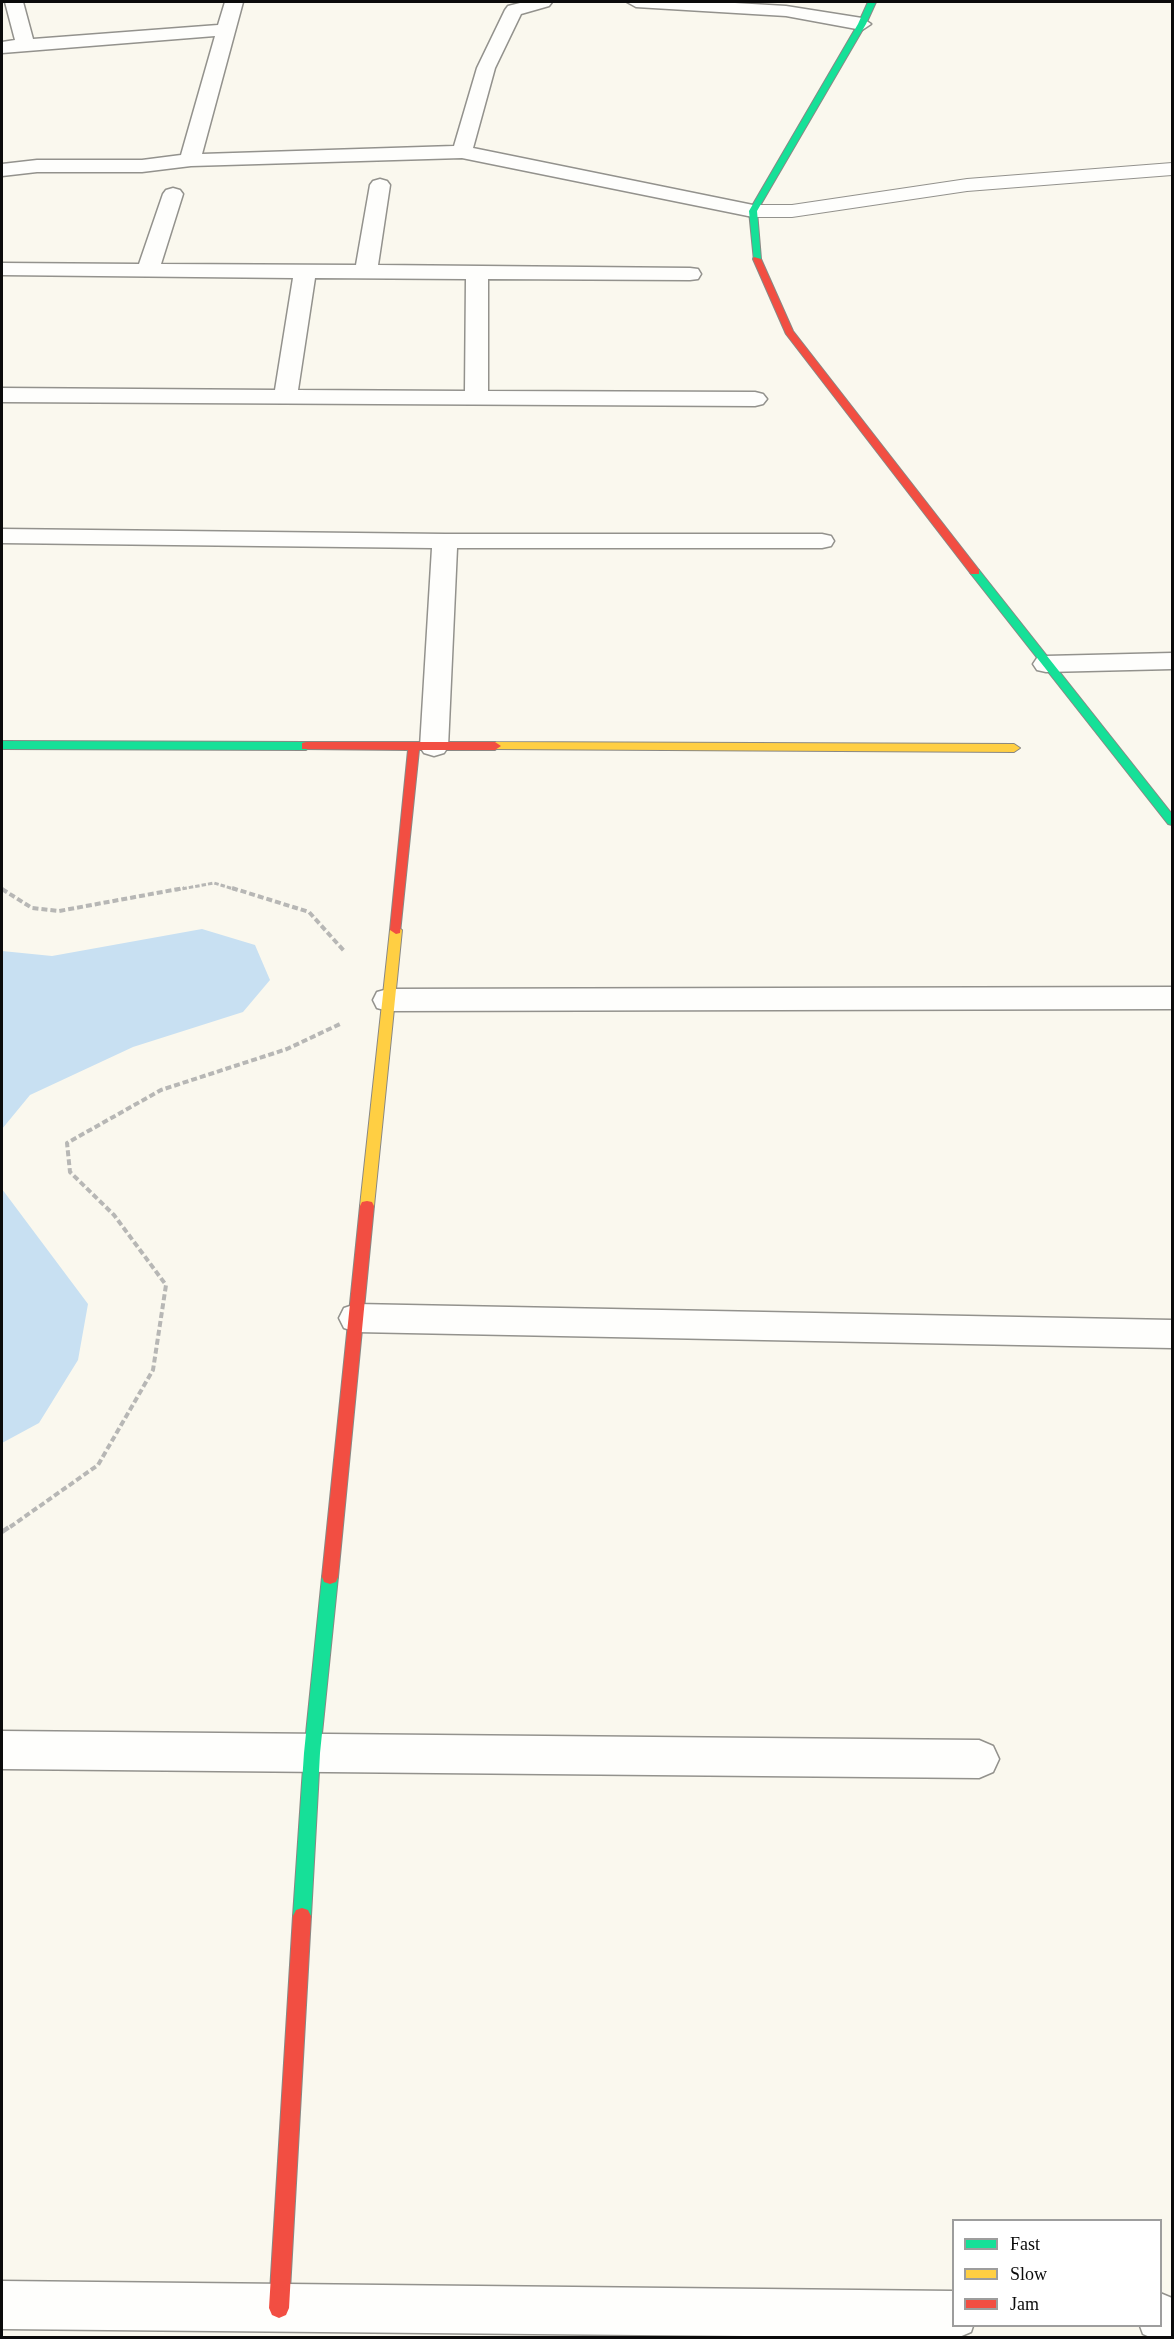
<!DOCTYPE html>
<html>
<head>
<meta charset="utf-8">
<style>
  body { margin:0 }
  #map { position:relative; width:1174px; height:2339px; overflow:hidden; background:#faf8ee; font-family:Georgia,serif }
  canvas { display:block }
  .frame { position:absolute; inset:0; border:3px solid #0b0b0b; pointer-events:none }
  .legend { position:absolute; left:952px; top:2219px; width:210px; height:108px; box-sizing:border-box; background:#fff; border:2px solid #9d9d9d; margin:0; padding:8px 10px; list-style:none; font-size:18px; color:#0b0b0b }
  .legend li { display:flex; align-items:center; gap:12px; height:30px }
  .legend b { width:30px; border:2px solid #9d9d9d }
</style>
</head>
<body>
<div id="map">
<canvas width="1174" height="2339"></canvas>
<div class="frame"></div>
<ul class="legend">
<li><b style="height:8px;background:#16e098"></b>Fast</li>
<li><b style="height:8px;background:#ffcf43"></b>Slow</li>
<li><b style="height:8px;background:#f24e42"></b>Jam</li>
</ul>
</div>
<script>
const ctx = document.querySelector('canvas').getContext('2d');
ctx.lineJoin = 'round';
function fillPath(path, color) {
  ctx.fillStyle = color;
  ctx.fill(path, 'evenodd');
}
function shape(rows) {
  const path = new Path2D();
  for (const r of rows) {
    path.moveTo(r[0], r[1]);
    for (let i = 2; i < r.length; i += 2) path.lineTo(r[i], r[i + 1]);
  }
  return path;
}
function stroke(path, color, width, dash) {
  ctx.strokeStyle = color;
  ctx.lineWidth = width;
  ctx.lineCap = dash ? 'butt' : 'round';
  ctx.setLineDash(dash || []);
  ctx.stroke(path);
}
fillPath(shape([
  [202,929,255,945,270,980,243,1012,133,1047,30,1095,2,1129,2,951,52,956],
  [2,1189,88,1304,78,1360,39,1423,2,1443]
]), '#c8e0f2');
const lane = shape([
  [1172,163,1172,175,967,191,792,217,753,217,746,215,743,211,746,207,753,205,792,205,967,179,1172,163]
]);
const street = shape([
  [5,2,23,2,33,39,218,25,225,2,243,2,202,154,454,146,477,68,505,10,508,6,524,2,552,2,549,6,521,14,495,68,473,148,753,205,760,207,763,211,760,215,753,217,462,158,191,166,142,172,37,172,2,176,2,164,37,160,142,160,181,155,215,36,2,53,2,42,15,40,5,2],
  [627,2,718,2,786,6,862,18,871,24,862,30,786,16,636,7,627,2],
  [380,179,387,181,390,185,378,265,690,268,698,269,701,274,698,279,690,280,488,279,488,391,755,392,763,394,767,399,763,404,755,406,2,402,2,388,275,390,293,278,2,275,2,263,139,264,163,194,166,190,173,188,180,190,183,194,161,264,356,265,370,185,373,181,380,179],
  [315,278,466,279,465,391,298,390,315,278],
  [2,529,445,534,822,534,831,536,834,541,831,546,822,548,457,548,448,747,444,753,434,756,424,753,420,747,432,548,2,543,2,529],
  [1172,653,1172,669,1046,672,1037,670,1033,664,1037,658,1046,656,1172,653],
  [1172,987,1172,1009,388,1011,377,1008,373,1000,377,992,388,989,1172,987],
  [356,1304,1172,1320,1172,1348,356,1332,344,1328,339,1318,344,1308,356,1304],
  [2,1731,979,1740,993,1746,999,1759,993,1772,979,1778,2,1769,2,1731],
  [2,2281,954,2291,954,2326,973,2326,971,2332,957,2338,2,2329,2,2281],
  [1160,2293,1172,2298,1172,2336,1170,2338,1152,2338,1143,2334,1140,2326,1160,2326,1160,2293]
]);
const fast = shape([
  [868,2,876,2,866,24,757,211,761,259,754,261,749,211,858,24,868,2],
  [975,569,979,570,1172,814,1172,825,1168,824,971,574,970,572,975,569],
  [2,741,306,742,312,746,306,750,2,749,2,741],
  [330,1570,336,1572,338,1577,320,1753,311,1916,308,1922,302,1924,296,1922,293,1916,304,1753,322,1577,324,1572,330,1570]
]);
const slow = shape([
  [495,742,1014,744,1020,748,1014,752,491,749,491,743,495,742],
  [396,926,402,930,374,1206,372,1210,367,1211,362,1210,360,1206,390,930,396,926]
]);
const jam = shape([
  [754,257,761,259,793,331,979,570,979,574,971,574,786,334,753,259,754,257],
  [306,742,495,742,501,746,495,750,419,750,400,933,396,934,390,930,408,750,302,749,302,743,306,742],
  [367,1201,372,1202,374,1206,338,1577,336,1582,330,1584,324,1582,322,1577,360,1206,362,1202,367,1201],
  [302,1908,308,1910,311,1916,289,2308,286,2315,279,2318,272,2315,269,2308,293,1916,296,1910,302,1908]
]);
stroke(lane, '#93928d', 2);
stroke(street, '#93928d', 3);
stroke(fast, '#898884', 2);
stroke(slow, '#898884', 2);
stroke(jam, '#898884', 2);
stroke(shape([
  [176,890,214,883,237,890]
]), '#b7b7b5', 3, [4.5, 2]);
stroke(shape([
  [232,888,309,912,345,952],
  [2,889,32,908,59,911,184,888],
  [10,1527,98,1465,153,1370,166,1285,114,1215,70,1172,67,1143,161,1090,287,1049,340,1024]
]), '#b7b7b5', 4, [6, 3]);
stroke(shape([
  [2,1532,12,1525]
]), '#b7b7b5', 4.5, [8, 4]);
fillPath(lane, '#fefefc');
fillPath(street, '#fefefc');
fillPath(fast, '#16e098');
fillPath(slow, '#ffcf43');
fillPath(jam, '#f24e42');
</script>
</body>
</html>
